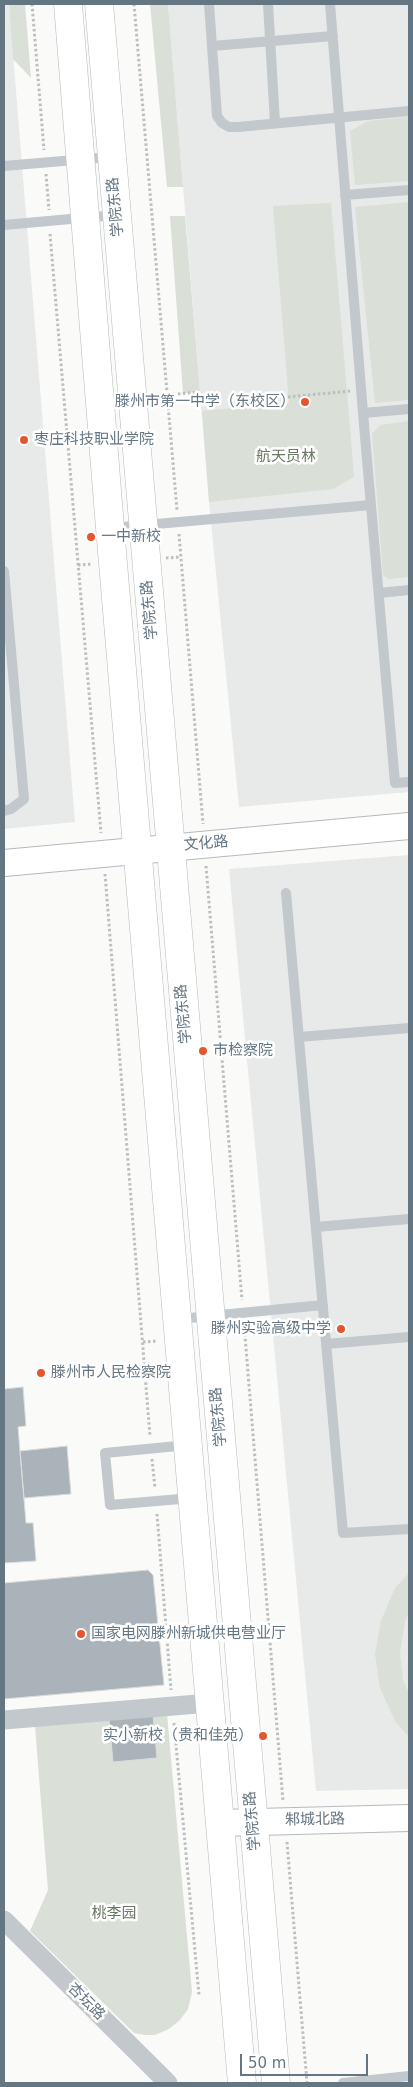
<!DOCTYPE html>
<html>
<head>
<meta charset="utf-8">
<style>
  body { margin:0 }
  #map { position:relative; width:413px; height:2087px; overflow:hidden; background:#fafaf8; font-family:"DejaVu Sans",sans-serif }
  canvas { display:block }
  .frame { position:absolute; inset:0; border:5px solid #657683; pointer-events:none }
  .scale { position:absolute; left:240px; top:2054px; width:128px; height:22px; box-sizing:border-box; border:2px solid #657683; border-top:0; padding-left:6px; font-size:15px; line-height:18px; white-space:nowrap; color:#657683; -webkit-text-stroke:4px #fff; paint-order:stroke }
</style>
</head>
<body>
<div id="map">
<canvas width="413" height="2087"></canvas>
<div class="frame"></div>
<div class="scale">50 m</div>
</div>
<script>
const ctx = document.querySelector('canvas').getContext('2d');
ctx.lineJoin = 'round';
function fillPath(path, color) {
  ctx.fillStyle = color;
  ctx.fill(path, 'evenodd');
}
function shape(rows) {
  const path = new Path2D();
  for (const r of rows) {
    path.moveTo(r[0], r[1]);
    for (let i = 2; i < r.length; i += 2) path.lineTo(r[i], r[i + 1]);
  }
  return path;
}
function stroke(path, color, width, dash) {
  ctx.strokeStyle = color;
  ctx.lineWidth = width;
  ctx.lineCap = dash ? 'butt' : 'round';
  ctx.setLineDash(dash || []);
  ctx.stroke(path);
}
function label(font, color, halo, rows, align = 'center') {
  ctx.font = font + ' "DejaVu Sans","Noto Sans SC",sans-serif';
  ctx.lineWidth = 5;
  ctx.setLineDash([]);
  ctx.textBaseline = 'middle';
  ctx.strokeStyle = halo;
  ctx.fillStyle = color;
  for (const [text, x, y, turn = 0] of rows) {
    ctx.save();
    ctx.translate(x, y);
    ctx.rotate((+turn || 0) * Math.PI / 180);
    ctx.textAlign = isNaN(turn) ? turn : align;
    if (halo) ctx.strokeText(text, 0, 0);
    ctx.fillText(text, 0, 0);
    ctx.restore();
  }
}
fillPath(shape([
  [4,4,9,4,75,822,4,829],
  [168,4,409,4,409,792,239,807,209,502],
  [409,855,409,1789,316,1791,229,869]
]), '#e8e9e9');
fillPath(shape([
  [9,4,25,4,31,78,13,59],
  [150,4,168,4,183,187,167,187],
  [409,117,409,181,355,185,350,131,368,121],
  [409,202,409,400,375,403,355,207],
  [331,203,354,477,333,489,209,502,202,411,289,403,273,206],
  [170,216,185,216,200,392,183,393],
  [409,421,409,577,389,579,383,575,372,434,380,425],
  [409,1573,409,1612,405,1621,400,1653,403,1680,409,1693,409,1737,395,1721,380,1688,375,1654,381,1621,395,1588],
  [167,1714,192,1992,188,2009,180,2020,169,2029,155,2035,145,2035,134,2033,30,1931,48,1890,35,1726]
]), '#dadfd7');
const building = shape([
  [23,1387,26,1426,18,1427,26,1523,33,1523,36,1561,4,1563,4,1389,23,1387],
  [67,1446,71,1494,24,1498,20,1451,67,1446],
  [148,1570,153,1575,164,1685,4,1699,4,1583,148,1570],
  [153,1715,157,1758,113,1762,109,1719,153,1715]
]);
fillPath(building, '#aab3b9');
stroke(building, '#dcdcda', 1);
const secondary = shape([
  [4,863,409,826],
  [220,1823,409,1818]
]);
const primary = shape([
  [68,4,110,528,242,2083],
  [99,4,276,2083]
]);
stroke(secondary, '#b3babf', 28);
stroke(primary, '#b5babe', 29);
stroke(shape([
  [32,4,44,150],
  [134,4,177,510],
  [46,174,49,210],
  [50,234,101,833],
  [153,396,200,392],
  [288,397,350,391],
  [179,534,203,824],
  [166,558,181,557],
  [78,565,93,564],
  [206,866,242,1300],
  [105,874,150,1436],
  [244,1324,283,1801],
  [143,1342,157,1341],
  [152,1459,155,1488],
  [157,1514,171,1690],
  [174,1723,199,1995],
  [287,1842,307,2083]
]), '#bbbfc2', 3, [2.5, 2.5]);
stroke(shape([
  [209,4,217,116,222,123,229,127,238,127,409,111],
  [268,4,275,123],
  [330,4,363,413,395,783,409,782],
  [212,46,333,36],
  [4,166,110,157],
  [345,195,409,190],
  [4,225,115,215],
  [363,413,409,409],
  [111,528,371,505],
  [4,571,24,799,11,809,4,811],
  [379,593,409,590],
  [286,893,343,1533,409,1529],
  [299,1037,409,1028],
  [316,1227,409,1219],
  [179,1319,323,1305],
  [326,1344,409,1337],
  [188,1445,105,1453,110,1505,192,1498],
  [343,2083,409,2076]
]), '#c3c8cc', 10);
stroke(shape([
  [4,1720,210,1703],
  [4,1920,168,2083]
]), '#c3c8cc', 19);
stroke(secondary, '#fff', 26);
stroke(primary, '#fff', 28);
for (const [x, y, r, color] of [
  [305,402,5,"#e4572e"],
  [24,440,5,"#e4572e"],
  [91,537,5,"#e4572e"],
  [203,1051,5,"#e4572e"],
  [341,1329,5,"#e4572e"],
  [41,1373,5,"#e4572e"],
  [81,1634,5,"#e4572e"],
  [263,1736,5,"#e4572e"]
]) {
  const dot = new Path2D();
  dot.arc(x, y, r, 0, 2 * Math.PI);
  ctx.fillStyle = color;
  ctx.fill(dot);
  stroke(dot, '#fff', 2);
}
label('15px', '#657683', '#fff', [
  ["学院东路",116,207,-95],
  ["学院东路",150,610,-95],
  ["文化路",206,844,-5],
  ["学院东路",184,1014,-95],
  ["学院东路",219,1417,-95],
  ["邾城北路",315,1820,-1],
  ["学院东路",253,1821,-95],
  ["杏坛路",86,2002,45]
]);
label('15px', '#657683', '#fff', [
  ["滕州市第一中学（东校区）",295,402,"right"],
  ["枣庄科技职业学院",34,440],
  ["一中新校",101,537],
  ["市检察院",213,1051],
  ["滕州实验高级中学",331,1329,"right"],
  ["滕州市人民检察院",51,1373],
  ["国家电网滕州新城供电营业厅",91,1634],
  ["实小新校（贵和佳苑）",253,1736,"right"]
], 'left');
label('15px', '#687a64', '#fff', [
  ["航天员林",286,457],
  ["桃李园",114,1914]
]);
</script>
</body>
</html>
